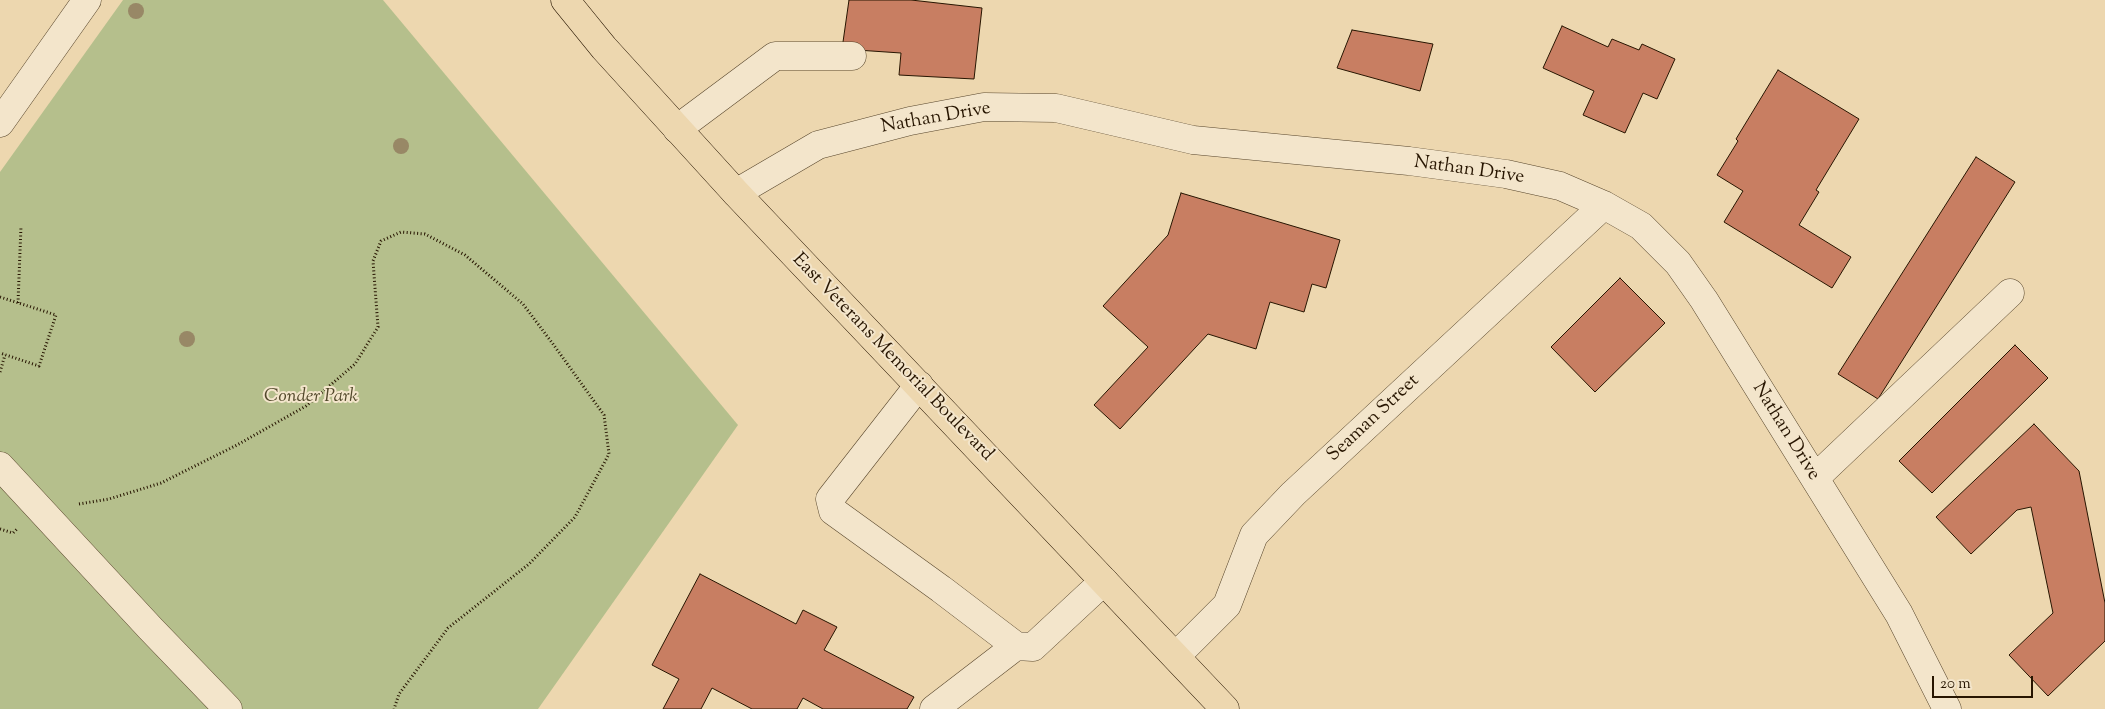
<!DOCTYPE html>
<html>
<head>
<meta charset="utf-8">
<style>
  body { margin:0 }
  #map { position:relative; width:2105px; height:709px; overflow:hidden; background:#edd7af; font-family:"Sorts Mill Goudy",serif }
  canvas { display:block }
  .scale { position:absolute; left:1932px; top:676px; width:101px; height:22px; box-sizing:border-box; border:2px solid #271501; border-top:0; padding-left:6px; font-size:15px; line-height:18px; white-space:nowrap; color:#271501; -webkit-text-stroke:4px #f3e5cb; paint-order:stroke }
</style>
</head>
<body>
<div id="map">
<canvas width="2105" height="709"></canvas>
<div class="scale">20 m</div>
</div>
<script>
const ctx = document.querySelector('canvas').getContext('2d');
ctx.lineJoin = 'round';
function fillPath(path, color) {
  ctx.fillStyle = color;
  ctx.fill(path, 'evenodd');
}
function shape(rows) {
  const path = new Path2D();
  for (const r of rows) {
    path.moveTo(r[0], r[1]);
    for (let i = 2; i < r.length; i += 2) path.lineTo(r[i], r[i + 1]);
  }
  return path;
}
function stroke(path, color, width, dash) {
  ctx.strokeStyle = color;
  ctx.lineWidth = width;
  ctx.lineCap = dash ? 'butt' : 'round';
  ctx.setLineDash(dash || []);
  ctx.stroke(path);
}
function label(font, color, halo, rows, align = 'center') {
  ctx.font = font + ' "Sorts Mill Goudy",serif';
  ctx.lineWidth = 4;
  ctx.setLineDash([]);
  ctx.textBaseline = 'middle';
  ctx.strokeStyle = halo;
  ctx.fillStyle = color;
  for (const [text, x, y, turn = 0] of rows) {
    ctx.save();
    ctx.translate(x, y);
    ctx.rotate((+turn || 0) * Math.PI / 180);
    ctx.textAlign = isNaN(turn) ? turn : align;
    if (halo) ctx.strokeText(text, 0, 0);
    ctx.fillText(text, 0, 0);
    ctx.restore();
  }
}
fillPath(shape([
  [123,0,383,0,738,425,538,709,0,709,0,172]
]), '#b5bf8c');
const building = shape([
  [849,0,911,0,982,8,974,79,899,75,901,53,842,49,849,0],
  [1562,26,1608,47,1612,39,1639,50,1642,44,1675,59,1657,99,1643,93,1625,133,1583,115,1594,91,1543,68,1562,26],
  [1352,30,1433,44,1420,91,1337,68,1352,30],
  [1778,70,1859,119,1816,190,1819,192,1799,225,1851,257,1832,288,1724,222,1743,191,1717,175,1738,141,1736,139,1778,70],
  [1976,157,2015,182,1878,399,1838,374,1976,157],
  [1181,193,1340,240,1326,288,1312,284,1304,312,1270,302,1256,349,1208,334,1120,429,1094,405,1148,347,1103,306,1168,235,1181,193],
  [1620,278,1665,323,1595,392,1551,347,1620,278],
  [2015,345,2048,378,1932,493,1899,461,2015,345],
  [2034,424,2079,471,2105,603,2105,641,2048,696,2009,655,2053,613,2031,507,2017,510,1971,554,1936,517,2034,424],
  [700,574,796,624,803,610,837,627,824,650,914,697,907,709,823,709,803,698,797,709,752,709,712,688,701,709,663,709,679,679,652,665,700,574]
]);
fillPath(building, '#c87e62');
stroke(building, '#271501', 1);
const minor = shape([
  [0,123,87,0],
  [677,129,775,56,852,56],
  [736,193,818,145,910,121,984,107,1056,108,1193,140,1409,161,1506,174,1560,186,1604,205,1641,226,1678,263,1704,300,1899,614,1947,709],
  [919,385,830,499,833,511,941,589,1016,646,1033,647,1104,581],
  [0,466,150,628,228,709],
  [1815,478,2010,293],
  [1176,656,1227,605,1254,535,1293,494,1604,205],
  [934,709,1016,646]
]);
const major = shape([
  [565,0,604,48,736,193,1225,709]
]);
stroke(minor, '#58462c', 29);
stroke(major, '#271501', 29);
stroke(shape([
  [0,297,56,315,39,366,0,353],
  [18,303,21,226],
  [0,372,5,355],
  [79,504,109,499,161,483,237,445,306,406,355,364,378,327,373,261,381,241,401,232,425,234,465,255,523,304,553,344,604,415,609,454,575,517,529,564,448,628,399,694,394,709],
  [0,529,13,533,17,529]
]), '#271501', 3, [1, 2.5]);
stroke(minor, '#f3e5cb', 28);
stroke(major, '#edd7af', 28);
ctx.fillStyle = '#988866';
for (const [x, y] of [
  [136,11],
  [401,146],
  [187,339]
]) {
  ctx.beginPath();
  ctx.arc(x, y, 8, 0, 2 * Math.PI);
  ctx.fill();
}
label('19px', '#271501', '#f3e5cb', [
  ["Nathan Drive",936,119,-10],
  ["Nathan Drive",1469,171,8],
  ["East Veterans Memorial Boulevard",892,358,46],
  ["Seaman Street",1374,419,-43],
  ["Nathan Drive",1785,432,58]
]);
label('italic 19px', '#52482b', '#f3e5cb', [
  ["Conder Park",311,398]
]);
</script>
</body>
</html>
